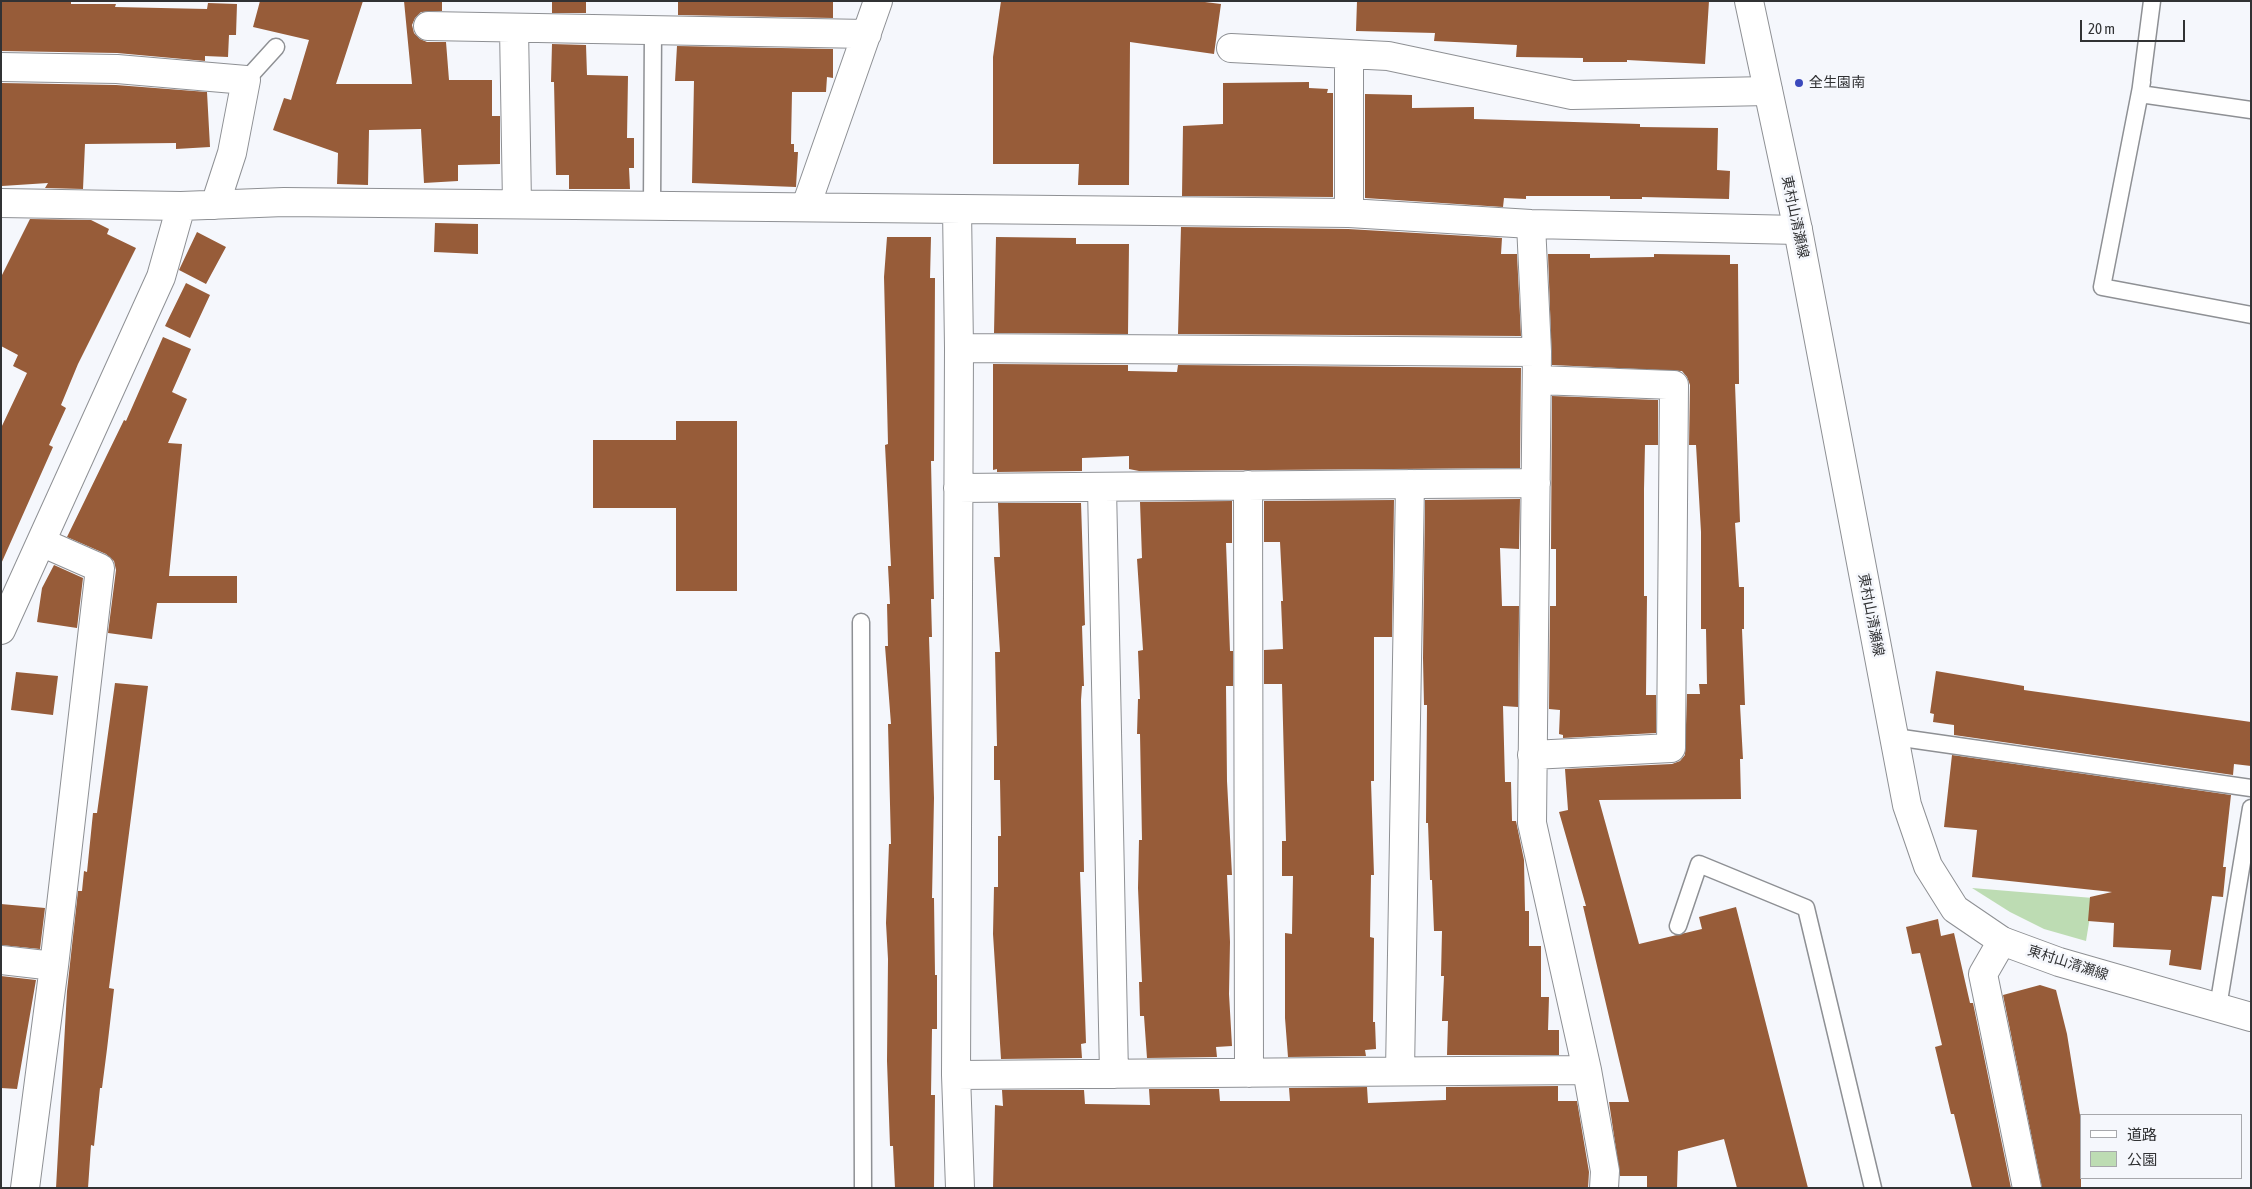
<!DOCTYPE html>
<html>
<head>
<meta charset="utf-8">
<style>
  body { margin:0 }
  #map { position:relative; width:2252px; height:1189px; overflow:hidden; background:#f5f7fc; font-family:"Asap Condensed","Noto Sans JP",sans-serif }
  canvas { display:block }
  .frame { position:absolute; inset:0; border:2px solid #313234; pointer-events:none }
  .legend { position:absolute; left:2080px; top:1114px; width:162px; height:65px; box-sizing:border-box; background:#f5f7fc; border:1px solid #a7a8ac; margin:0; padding:6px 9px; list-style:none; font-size:15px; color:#313234 }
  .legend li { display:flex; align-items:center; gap:10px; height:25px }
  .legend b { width:25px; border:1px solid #a7a8ac }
  .scale { position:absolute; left:2080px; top:20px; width:105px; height:22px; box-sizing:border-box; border:2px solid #313234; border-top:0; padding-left:6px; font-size:15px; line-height:18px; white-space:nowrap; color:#313234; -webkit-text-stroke:4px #f5f7fc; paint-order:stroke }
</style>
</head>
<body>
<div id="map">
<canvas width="2252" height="1189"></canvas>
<div class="frame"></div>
<ul class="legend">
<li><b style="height:6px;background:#fff"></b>道路</li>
<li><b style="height:14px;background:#bddcb3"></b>公園</li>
</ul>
<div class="scale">20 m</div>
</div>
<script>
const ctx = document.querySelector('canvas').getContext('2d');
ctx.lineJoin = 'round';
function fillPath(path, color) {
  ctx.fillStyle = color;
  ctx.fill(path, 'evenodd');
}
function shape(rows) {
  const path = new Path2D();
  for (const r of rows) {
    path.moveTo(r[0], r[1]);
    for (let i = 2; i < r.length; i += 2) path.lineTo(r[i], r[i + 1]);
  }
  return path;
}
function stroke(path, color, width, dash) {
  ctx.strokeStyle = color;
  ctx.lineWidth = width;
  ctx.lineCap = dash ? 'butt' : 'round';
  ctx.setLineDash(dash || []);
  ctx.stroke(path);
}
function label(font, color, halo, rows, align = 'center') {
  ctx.font = font + ' "Asap Condensed","Noto Sans JP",sans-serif';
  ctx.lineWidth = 5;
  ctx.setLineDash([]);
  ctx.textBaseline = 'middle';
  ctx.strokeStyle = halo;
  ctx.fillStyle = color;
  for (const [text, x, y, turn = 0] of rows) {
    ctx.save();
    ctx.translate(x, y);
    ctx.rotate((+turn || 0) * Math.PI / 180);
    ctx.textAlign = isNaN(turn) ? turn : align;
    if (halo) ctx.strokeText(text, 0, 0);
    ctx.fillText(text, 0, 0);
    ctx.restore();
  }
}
fillPath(shape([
  [1972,888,2093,898,2086,941,2044,929,2010,912]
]), '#bddcb3');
fillPath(shape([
  [1,1,71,1,71,4,116,4,115,7,207,9,208,3,237,4,236,35,229,35,228,57,205,56,205,61,117,53,1,51],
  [260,1,363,1,336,84,412,84,404,1,442,1,442,11,421,12,415,18,412,25,414,33,420,39,427,42,446,42,449,80,492,80,492,116,500,116,500,164,458,165,458,181,424,183,421,129,369,130,368,185,337,184,338,153,273,130,284,98,291,100,309,40,253,27],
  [552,1,586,1,586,13,552,13],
  [678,1,833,1,833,18,678,15],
  [1001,1,1197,1,1221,4,1214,54,1130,42,1129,185,1078,185,1079,164,993,164,993,57],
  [1357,1,1709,1,1705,64,1627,60,1627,62,1583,62,1583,58,1516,57,1517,45,1434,41,1435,33,1356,31],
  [552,44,586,45,587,75,628,76,627,138,634,138,634,168,629,168,630,189,569,189,569,175,556,175,554,82,551,82],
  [677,46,833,49,833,78,827,77,826,92,792,92,791,144,794,144,794,152,798,152,796,187,692,183,694,81,675,81],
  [1309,82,1309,88,1328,89,1327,93,1333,93,1333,197,1182,196,1183,126,1223,124,1223,83],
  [1,83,116,85,207,92,210,147,176,149,176,143,85,144,83,189,45,188,48,183,2,186],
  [1365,94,1412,95,1412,108,1474,107,1474,119,1640,124,1640,127,1718,128,1717,170,1730,171,1729,199,1642,197,1642,199,1610,199,1610,196,1526,196,1526,199,1504,198,1503,207,1365,198],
  [30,219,91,220,109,229,107,234,136,248,78,364,61,405,66,408,49,445,53,447,1,564,1,428,27,373,13,366,18,355,1,346,1,277],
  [435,223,478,224,478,254,434,252],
  [1181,227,1348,229,1502,238,1501,254,1517,254,1521,336,1178,334],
  [197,232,226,247,206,284,179,270],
  [887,237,931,237,930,278,935,278,934,461,931,461,934,599,931,599,932,637,929,637,934,798,932,898,934,898,935,975,937,975,937,1029,932,1029,931,1095,935,1095,934,1188,895,1188,893,1146,890,1146,887,1061,888,959,886,923,889,844,891,844,888,724,891,724,885,646,888,646,887,604,890,604,888,566,891,566,885,445,888,444,884,277],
  [996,237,1076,238,1076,244,1129,244,1128,334,994,333],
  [1548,254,1590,254,1590,258,1654,257,1654,254,1730,255,1730,264,1738,264,1739,384,1735,384,1740,522,1735,523,1739,587,1744,587,1744,629,1742,629,1745,705,1740,705,1743,759,1740,759,1741,799,1599,800,1639,944,1702,929,1699,917,1736,907,1808,1188,1737,1188,1724,1139,1678,1151,1677,1188,1647,1188,1647,1176,1620,1176,1609,1102,1629,1102,1583,906,1586,906,1559,812,1568,810,1565,769,1672,764,1680,761,1685,755,1687,694,1700,694,1699,684,1707,684,1706,629,1701,629,1701,532,1696,445,1689,445,1690,385,1687,377,1682,371,1552,365],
  [186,283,210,295,190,338,165,326],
  [163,337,191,349,172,392,187,399,168,443,182,444,169,576,237,576,237,603,157,603,152,639,108,633,116,570,114,561,106,554,67,537,124,420,126,421],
  [993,364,1128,365,1128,371,1177,372,1178,365,1521,368,1520,468,1139,471,1129,469,1129,456,1082,458,1082,471,997,472,997,469,993,470],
  [1552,396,1658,400,1658,445,1645,445,1644,489,1644,596,1647,596,1646,695,1656,695,1656,733,1563,738,1563,735,1559,734,1560,710,1549,709,1550,606,1556,606,1556,549,1551,549],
  [676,421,737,421,737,591,676,591,676,508,593,508,593,440,676,440],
  [1520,499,1519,549,1500,548,1502,606,1519,606,1518,707,1503,706,1505,782,1511,782,1512,821,1516,821,1524,860,1525,911,1529,911,1529,946,1541,946,1541,997,1549,997,1548,1030,1559,1030,1559,1055,1447,1055,1448,1021,1442,1021,1444,976,1441,976,1442,931,1434,931,1432,880,1430,880,1428,823,1426,823,1427,705,1424,705,1423,658,1425,500],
  [1394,500,1392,637,1374,637,1374,781,1371,781,1374,875,1371,875,1370,937,1374,938,1373,1022,1375,1022,1376,1049,1365,1050,1366,1056,1288,1057,1285,1018,1285,933,1292,934,1293,876,1282,876,1282,841,1286,841,1282,684,1264,684,1264,650,1283,649,1281,601,1283,601,1280,542,1264,542,1264,501],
  [1232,501,1232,543,1226,543,1230,651,1233,651,1233,686,1226,686,1227,781,1232,875,1227,875,1230,942,1229,994,1232,1046,1216,1047,1217,1057,1147,1058,1144,1016,1140,1016,1139,982,1142,982,1138,888,1139,840,1142,840,1140,734,1137,734,1138,699,1140,699,1138,651,1143,650,1137,559,1142,558,1140,502],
  [998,503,1081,503,1085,625,1082,626,1084,686,1082,686,1081,700,1084,872,1080,872,1086,1043,1081,1044,1082,1058,1001,1059,993,934,994,887,998,887,998,836,1001,836,1000,780,994,780,994,746,997,746,995,652,1000,652,994,557,1000,557],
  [54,565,83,578,77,628,37,622,42,588],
  [1936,671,2024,686,2024,690,2251,722,2251,766,2234,764,2233,775,1954,735,1954,725,1933,722,1934,714,1930,713],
  [16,672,58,676,53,715,11,710],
  [115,683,148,686,109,988,114,989,107,1049,102,1088,100,1088,94,1146,91,1145,88,1188,56,1188,67,991,78,891,82,891,84,871,87,872,93,813,97,813],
  [1952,755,2231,795,2223,867,2226,867,2223,897,2212,896,2201,970,2169,965,2171,950,2113,947,2114,923,2088,921,2090,897,2112,892,1972,877,1977,830,1944,827],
  [1,904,45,908,40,949,1,945],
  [1938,919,1941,936,1954,933,1970,1003,1973,1003,2011,1188,1972,1188,1954,1114,1951,1114,1935,1047,1942,1045,1920,953,1912,954,1906,927],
  [1,976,36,980,17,1089,1,1088],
  [2040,985,2056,990,2067,1034,2081,1121,2081,1188,2042,1188,2003,995],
  [1558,1086,1558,1101,1577,1101,1589,1172,1588,1188,993,1188,995,1105,1003,1106,1002,1090,1084,1090,1085,1104,1150,1105,1149,1089,1219,1089,1220,1101,1290,1101,1289,1088,1367,1087,1368,1103,1446,1100,1446,1087]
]), '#975c39');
const service = shape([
  [2152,1,2140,94,2251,110],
  [246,80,276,47],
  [2142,82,2102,287,2251,315],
  [652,205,653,30],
  [861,622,863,1188],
  [1895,737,2251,788],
  [1678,926,1699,864,1806,908,1873,1188],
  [2218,1007,2251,808]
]);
const minor = shape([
  [428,26,867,34],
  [514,28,517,204],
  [1231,48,1388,56,1572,95,1768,91],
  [1349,54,1349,213],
  [1,67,117,69,246,80,232,153,215,205],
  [1,203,181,206,284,202,1349,213,1531,224,1798,230],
  [806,206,878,1],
  [957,209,959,348,956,1075,960,1188],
  [1531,224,1537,352,1532,823,1587,1070,1605,1171,1604,1188],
  [959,348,1537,352],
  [1248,485,1249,1073],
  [1102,487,1114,1074],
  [958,488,1536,483],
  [1,630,161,277,181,206],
  [1532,755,1671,748,1674,385,1537,380],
  [2002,941,1983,974,2027,1188],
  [1,960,54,966],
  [1400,1071,1410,484],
  [956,1075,1587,1070],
  [25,1188,54,966,100,568,41,542]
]);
const secondary = shape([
  [1749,1,1798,230,1907,805,1928,866,1955,909,2002,941,2059,962,2251,1017]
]);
stroke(service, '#8e9094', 19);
stroke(minor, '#8e9094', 30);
stroke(secondary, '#8e9094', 30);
stroke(service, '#fff', 16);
stroke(minor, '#fff', 28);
stroke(secondary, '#fff', 28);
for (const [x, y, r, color] of [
  [1799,83,5,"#3b49bc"]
]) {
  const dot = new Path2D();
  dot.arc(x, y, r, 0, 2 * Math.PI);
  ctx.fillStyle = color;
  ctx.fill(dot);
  stroke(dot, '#f5f7fc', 2);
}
label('14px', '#313234', '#f5f7fc', [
  ["全生園南",1809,83]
], 'left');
label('14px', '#313234', '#f5f7fc', [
  ["東村山清瀬線",1795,217,78],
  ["東村山清瀬線",1871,615,79],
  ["東村山清瀬線",2068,963,18]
]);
</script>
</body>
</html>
